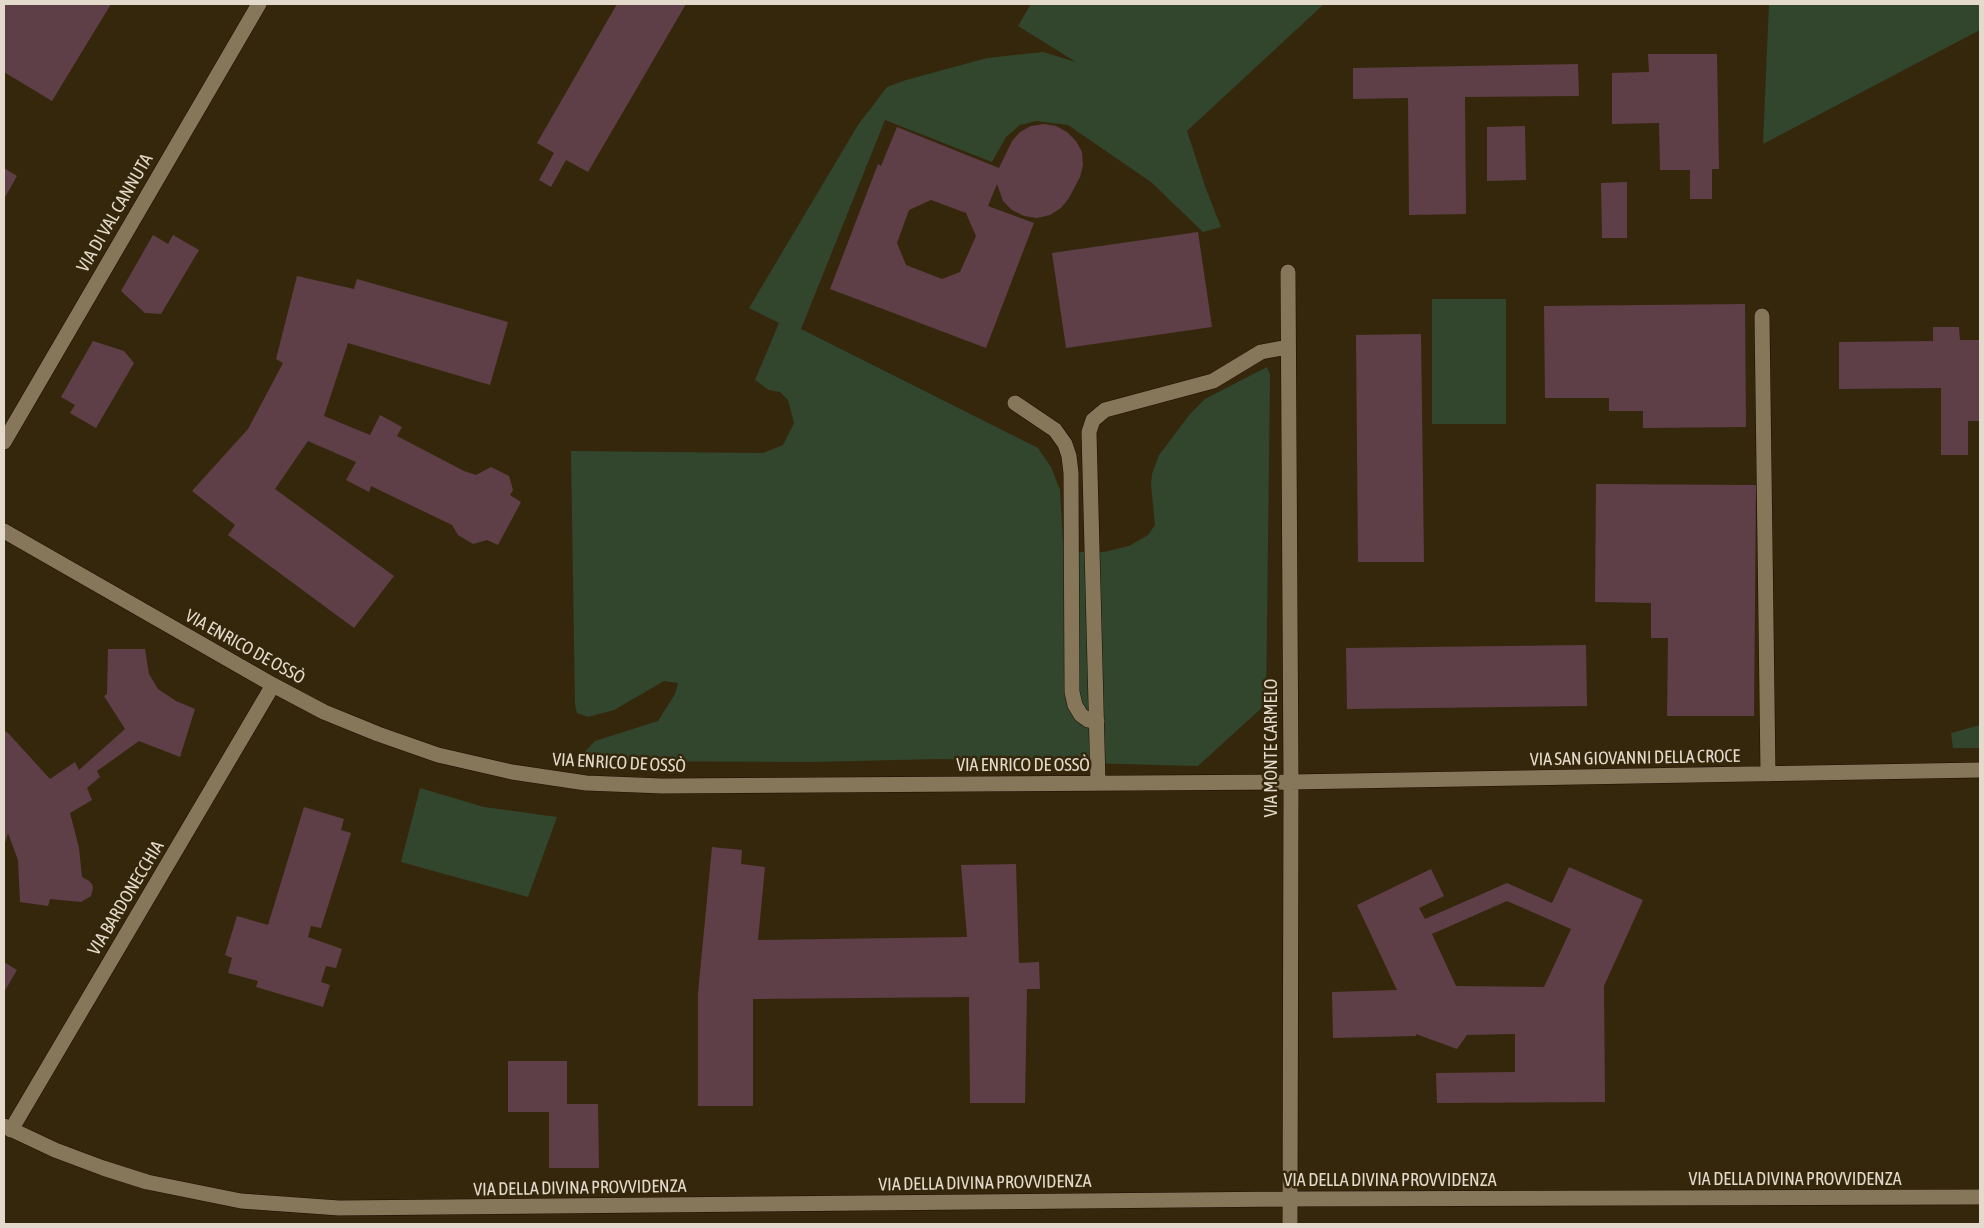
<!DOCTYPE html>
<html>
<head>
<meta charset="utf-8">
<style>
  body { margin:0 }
  #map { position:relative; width:1984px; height:1228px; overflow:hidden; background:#35270c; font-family:"Asap Condensed",sans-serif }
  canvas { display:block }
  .frame { position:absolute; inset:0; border:5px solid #e3dacb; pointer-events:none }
</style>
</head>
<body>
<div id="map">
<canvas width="1984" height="1228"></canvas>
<div class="frame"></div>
</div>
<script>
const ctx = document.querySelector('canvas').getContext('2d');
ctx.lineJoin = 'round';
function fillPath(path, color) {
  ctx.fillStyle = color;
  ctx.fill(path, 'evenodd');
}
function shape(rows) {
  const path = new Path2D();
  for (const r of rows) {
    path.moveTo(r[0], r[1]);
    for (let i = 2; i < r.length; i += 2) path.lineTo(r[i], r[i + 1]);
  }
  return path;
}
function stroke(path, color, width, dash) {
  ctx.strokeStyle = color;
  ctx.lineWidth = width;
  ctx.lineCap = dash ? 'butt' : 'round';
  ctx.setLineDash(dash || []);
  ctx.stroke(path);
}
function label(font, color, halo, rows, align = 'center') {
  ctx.font = font + ' "Asap Condensed",sans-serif';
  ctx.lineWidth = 5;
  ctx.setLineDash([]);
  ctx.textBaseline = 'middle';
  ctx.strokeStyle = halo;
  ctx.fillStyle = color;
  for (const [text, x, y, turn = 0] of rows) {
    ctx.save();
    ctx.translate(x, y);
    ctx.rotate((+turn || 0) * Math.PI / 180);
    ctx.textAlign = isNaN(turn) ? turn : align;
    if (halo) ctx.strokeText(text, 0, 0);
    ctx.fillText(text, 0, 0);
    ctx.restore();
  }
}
fillPath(shape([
  [1031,4,1324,4,1187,131,1206,189,1221,227,1203,232,1151,182,1068,125,1036,121,1020,125,1006,137,992,162,885,120,801,329,1038,448,1051,467,1060,490,1063,543,1078,552,1104,552,1129,546,1148,535,1155,525,1151,485,1152,474,1159,455,1190,414,1205,399,1267,367,1270,375,1266,704,1198,766,939,759,811,762,583,761,582,755,595,741,658,721,675,694,678,683,664,681,614,710,588,717,577,713,575,705,571,451,763,453,783,445,794,423,788,400,780,392,769,390,755,380,779,323,749,308,858,125,887,87,906,80,987,58,1043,52,1076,62,1018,26],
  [1769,4,1980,4,1980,30,1763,144],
  [1432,299,1506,299,1506,424,1432,424],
  [1980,725,1980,748,1953,748,1951,733],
  [420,788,484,807,557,817,528,897,401,862]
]), '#32462d');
fillPath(shape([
  [4,4,111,4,52,101,4,72],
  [617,4,686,4,588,172,566,160,551,187,539,180,554,153,537,143],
  [1648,54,1717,54,1719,169,1712,169,1712,199,1690,199,1690,170,1660,170,1659,123,1612,124,1612,73,1649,72],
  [1578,64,1579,96,1465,97,1466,214,1409,215,1408,98,1353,99,1353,68],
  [1044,124,1056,126,1067,132,1076,141,1082,152,1083,165,1080,177,1069,198,1061,208,1050,215,1037,218,1024,216,1012,210,1003,201,997,184,988,206,1034,223,986,348,830,289,878,164,881,166,897,127,999,168,1012,141,1020,132,1031,126],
  [931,200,966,213,976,236,960,272,942,279,906,265,897,243,909,210],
  [1525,126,1526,180,1487,181,1487,127],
  [4,168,17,176,4,199],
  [1627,182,1627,238,1602,238,1601,183],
  [1198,232,1212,327,1066,348,1052,253],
  [153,235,168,244,173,235,199,250,161,314,145,313,121,291],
  [297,276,354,289,357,279,508,322,490,385,348,343,324,416,370,435,380,415,402,427,397,436,464,471,476,475,491,467,509,476,513,490,510,495,521,502,498,545,487,540,473,544,458,535,452,525,371,486,369,492,346,480,356,462,308,441,275,489,394,576,354,628,228,535,235,525,192,491,248,429,283,363,276,359],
  [1745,304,1746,427,1643,428,1643,411,1609,411,1609,398,1545,398,1544,306],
  [1933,327,1959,327,1960,340,1980,340,1980,421,1968,421,1968,455,1941,455,1941,388,1839,389,1839,342,1933,341],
  [1421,334,1424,562,1358,562,1356,335],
  [93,341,124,351,134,363,96,428,70,413,75,405,61,397],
  [1596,484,1756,485,1754,716,1667,716,1668,638,1651,638,1651,603,1595,602],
  [1586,645,1587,706,1347,709,1346,648],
  [108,649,145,649,149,674,158,689,176,701,195,709,180,757,139,741,97,771,100,777,87,788,92,800,70,813,79,848,82,877,89,881,92,884,93,888,91,896,81,902,50,899,48,906,20,902,18,860,8,833,4,846,4,730,9,734,50,779,75,762,79,770,125,729,104,696,107,694],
  [304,807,344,819,341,830,351,833,321,928,311,926,308,937,342,949,336,968,326,966,321,982,330,985,323,1007,256,987,258,981,228,973,232,958,225,955,237,916,268,925],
  [712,847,742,850,741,864,765,867,758,940,967,937,961,865,1016,864,1019,963,1039,962,1040,989,1027,989,1025,1103,970,1103,969,997,753,999,753,1106,698,1106,698,993],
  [1569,867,1643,900,1604,986,1605,1102,1437,1103,1436,1073,1515,1072,1515,1034,1467,1035,1457,1049,1416,1034,1416,1036,1333,1038,1332,992,1397,990,1357,905,1431,869,1444,896,1419,908,1425,919,1507,883,1552,903],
  [1507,901,1571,929,1544,987,1456,986,1432,934],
  [4,962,17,970,4,992],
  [508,1061,567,1061,567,1104,598,1104,599,1168,549,1168,549,1112,508,1112]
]), '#5e3f48');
const minor = shape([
  [1288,272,1291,782,1290,1224],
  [1762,316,1768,774],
  [1015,403,1055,430,1065,444,1069,456,1071,473,1072,692,1075,705,1081,715,1088,720,1097,721],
  [4,442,259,4],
  [4,531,273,685,324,712,378,734,438,755,512,772,586,783,662,786,1291,782,1980,770],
  [1098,783,1089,432,1093,420,1105,410,1213,381,1261,352,1288,347],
  [4,1126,55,1150,103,1168,147,1182,241,1201,339,1208,1289,1199,1980,1197],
  [11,1130,273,685]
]);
stroke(minor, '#1c0f00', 16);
stroke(minor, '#86765a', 15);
label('18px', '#e3dacb', '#35270c', [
  ["VIA DI VAL CANNUTA",115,213,-60],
  ["VIA ENRICO DE OSSÒ",245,647,29],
  ["VIA MONTE CARMELO",1271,748,-90],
  ["VIA SAN GIOVANNI DELLA CROCE",1635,758,-1],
  ["VIA ENRICO DE OSSÒ",619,763,3],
  ["VIA ENRICO DE OSSÒ",1023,765],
  ["VIA BARDONECCHIA",126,898,-59],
  ["VIA DELLA DIVINA PROVVIDENZA",1795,1179],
  ["VIA DELLA DIVINA PROVVIDENZA",1390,1180],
  ["VIA DELLA DIVINA PROVVIDENZA",985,1183,-1],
  ["VIA DELLA DIVINA PROVVIDENZA",580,1188,-1]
]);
</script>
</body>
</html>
